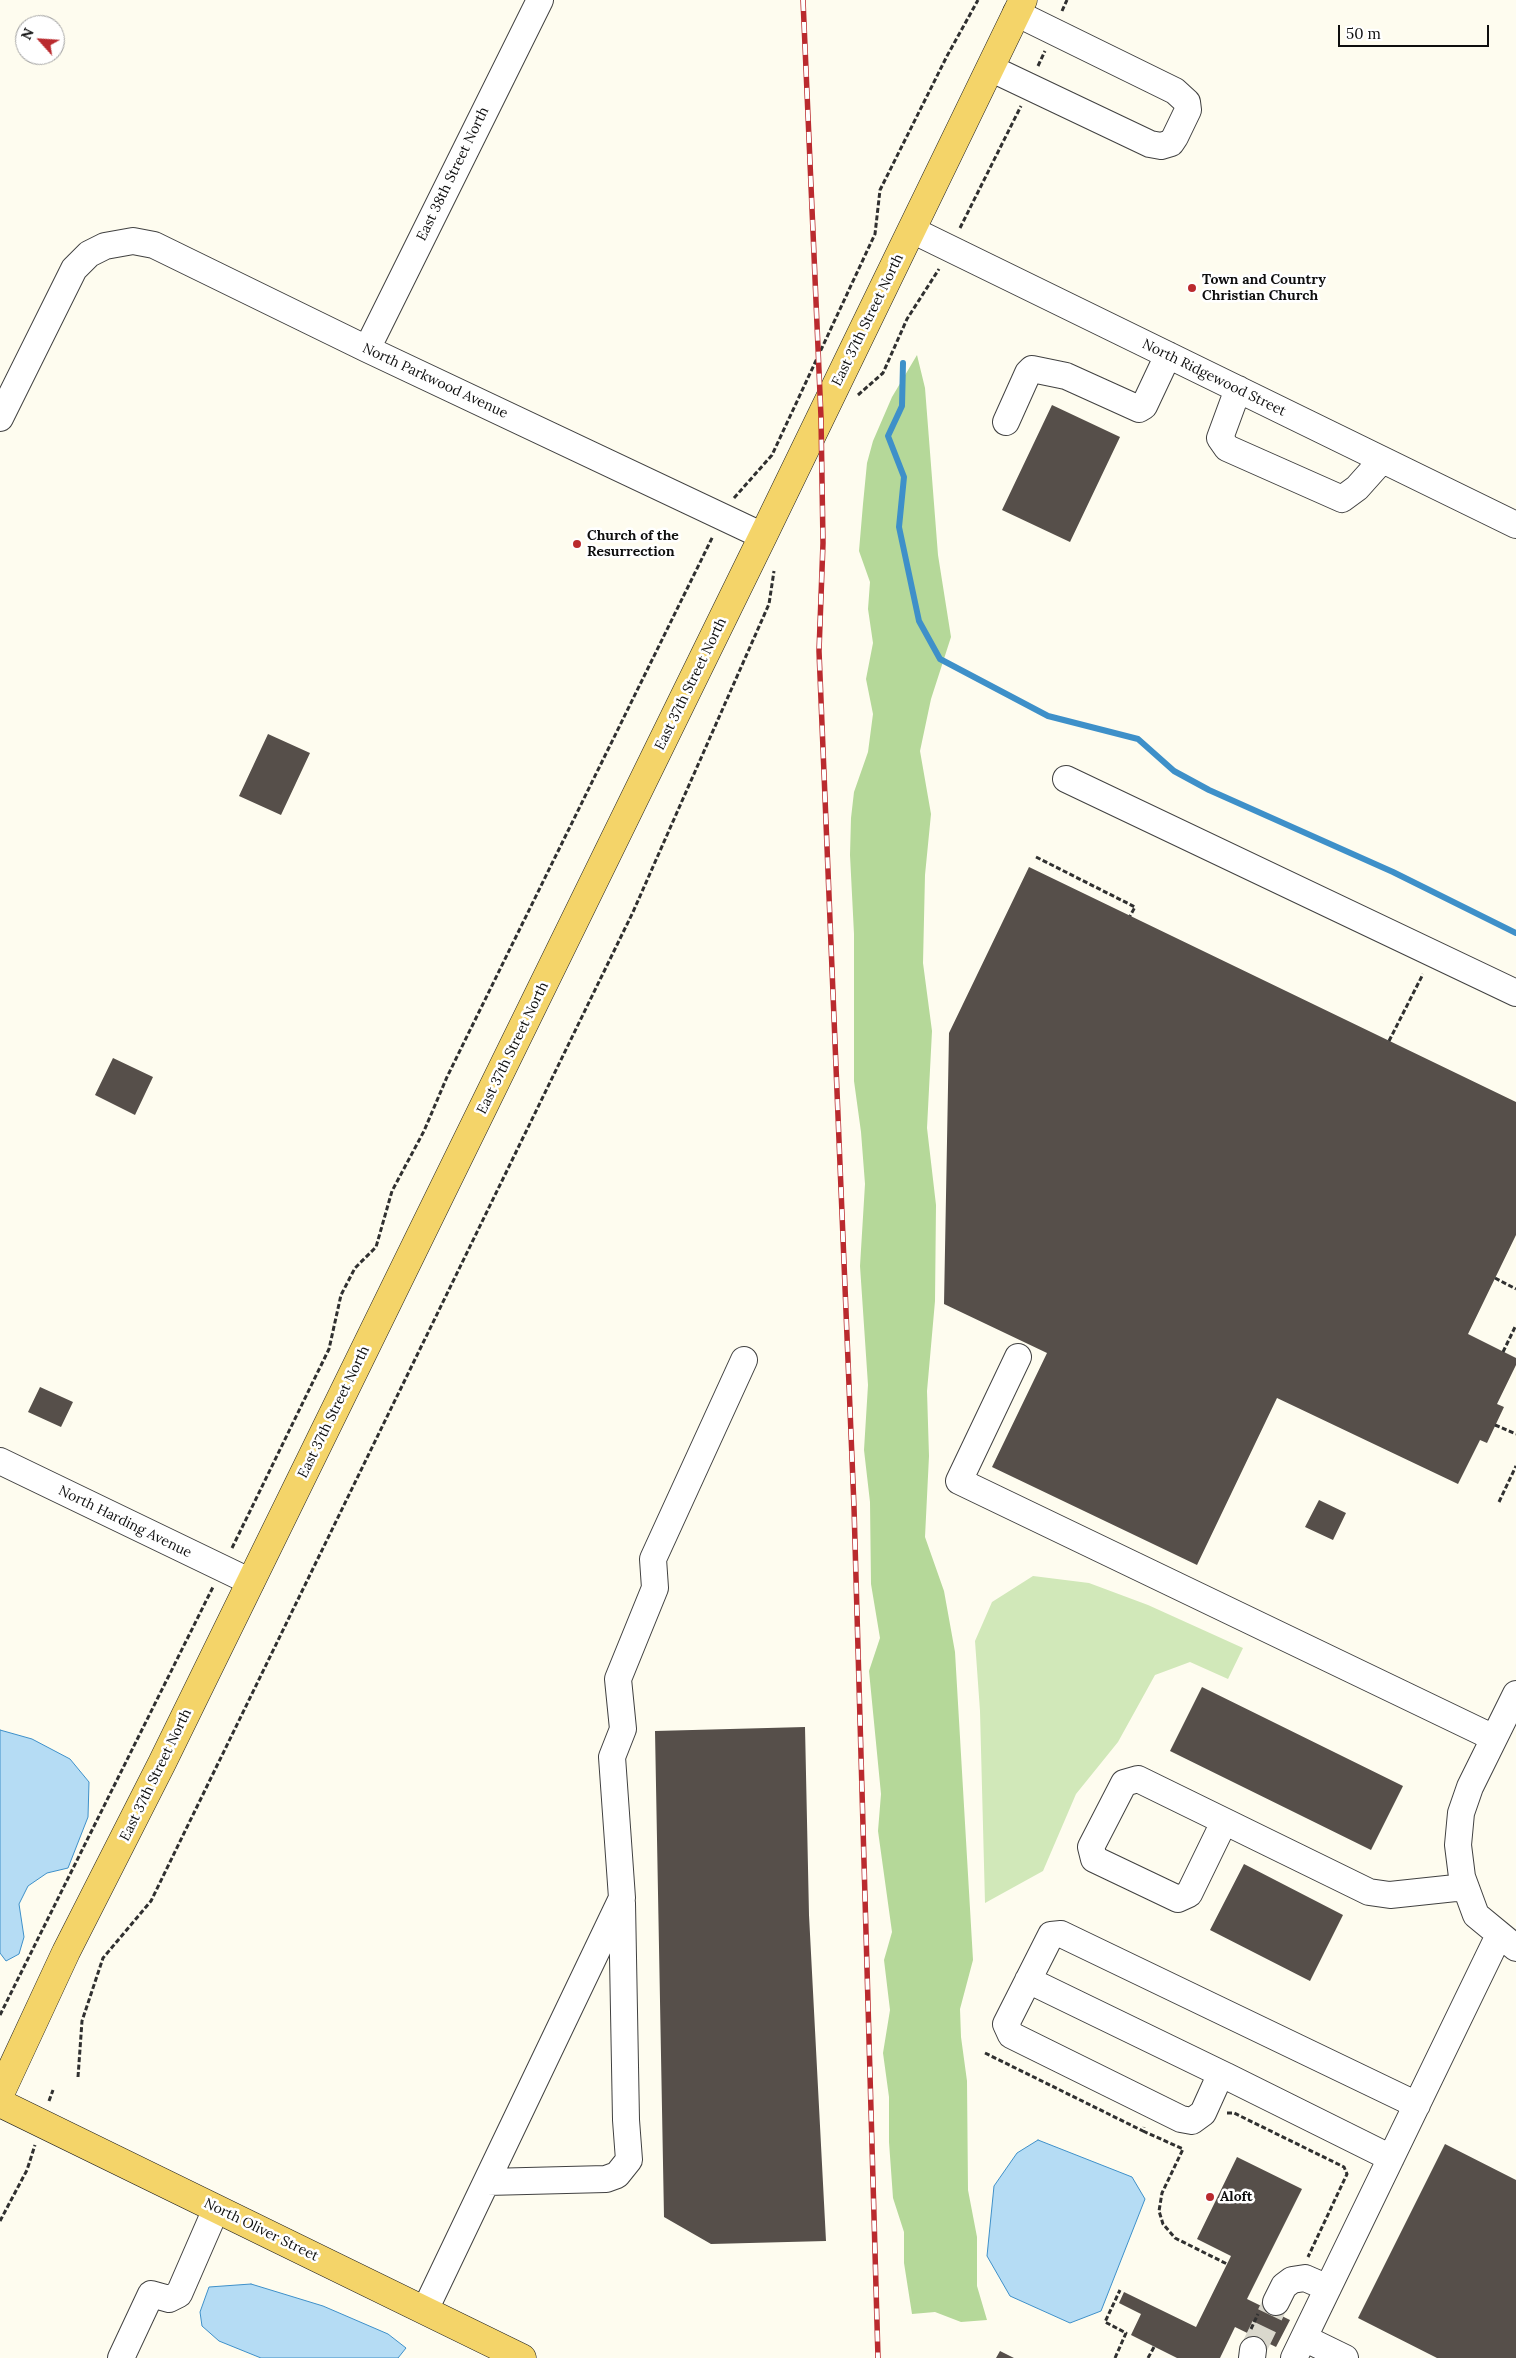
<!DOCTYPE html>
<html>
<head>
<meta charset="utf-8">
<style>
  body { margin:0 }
  #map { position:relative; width:1516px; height:2358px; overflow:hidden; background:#fefcef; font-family:Lora,serif }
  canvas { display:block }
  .north { position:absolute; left:15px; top:15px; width:50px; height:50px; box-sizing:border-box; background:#fff; border:1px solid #9f9f9f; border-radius:50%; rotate:296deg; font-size:14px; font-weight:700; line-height:20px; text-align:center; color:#0e0e0e }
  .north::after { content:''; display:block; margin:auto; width:18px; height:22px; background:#ba2a2e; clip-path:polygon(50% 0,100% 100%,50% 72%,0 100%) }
  .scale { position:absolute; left:1338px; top:25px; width:151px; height:22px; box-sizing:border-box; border:2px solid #0e0e0e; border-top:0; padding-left:6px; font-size:15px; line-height:18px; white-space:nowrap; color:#0e0e0e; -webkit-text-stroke:4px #fff; paint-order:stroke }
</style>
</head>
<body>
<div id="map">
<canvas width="1516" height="2358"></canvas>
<div class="north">N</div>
<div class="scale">50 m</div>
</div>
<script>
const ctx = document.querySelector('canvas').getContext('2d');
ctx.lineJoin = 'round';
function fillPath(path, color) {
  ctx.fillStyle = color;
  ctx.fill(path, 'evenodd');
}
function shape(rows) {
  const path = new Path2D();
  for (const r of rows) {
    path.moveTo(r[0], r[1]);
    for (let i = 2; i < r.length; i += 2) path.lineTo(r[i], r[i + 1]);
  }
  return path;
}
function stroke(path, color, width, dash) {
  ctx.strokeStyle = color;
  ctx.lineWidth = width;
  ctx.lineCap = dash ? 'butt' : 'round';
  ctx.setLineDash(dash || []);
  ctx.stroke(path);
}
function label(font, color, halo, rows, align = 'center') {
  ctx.font = font + ' Lora,serif';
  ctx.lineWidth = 5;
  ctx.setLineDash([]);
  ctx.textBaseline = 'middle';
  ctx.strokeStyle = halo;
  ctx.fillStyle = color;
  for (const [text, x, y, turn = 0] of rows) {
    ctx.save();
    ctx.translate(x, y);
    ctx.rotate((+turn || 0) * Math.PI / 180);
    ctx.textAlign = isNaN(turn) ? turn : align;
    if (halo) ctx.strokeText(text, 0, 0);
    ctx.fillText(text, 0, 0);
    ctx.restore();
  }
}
fillPath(shape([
  [1033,1576,1089,1583,1148,1605,1243,1648,1228,1679,1190,1662,1155,1675,1118,1742,1076,1794,1043,1871,985,1903,980,1711,975,1641,992,1602]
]), '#d1e8b9');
fillPath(shape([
  [917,355,925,388,938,555,951,637,931,699,920,751,931,814,925,875,923,963,932,1031,927,1128,936,1205,935,1301,927,1391,929,1456,925,1537,944,1591,955,1652,973,1960,960,2009,961,2037,967,2081,968,2190,977,2237,977,2286,987,2320,961,2322,935,2312,912,2314,904,2263,904,2232,893,2198,889,2142,889,2097,883,2053,890,2010,884,1960,892,1932,878,1831,881,1794,869,1671,880,1638,871,1584,870,1502,864,1450,868,1385,860,1266,865,1184,861,1132,854,1081,854,934,850,855,851,818,854,792,868,752,873,714,866,679,873,643,868,609,870,582,859,551,863,504,867,463,873,441,892,397]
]), '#b5d899');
const water = shape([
  [0,1730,32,1739,70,1759,89,1782,88,1817,68,1868,47,1873,28,1886,19,1904,24,1937,19,1954,6,1961,0,1953,0,1730],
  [1038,2140,1132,2177,1145,2199,1101,2311,1070,2323,1010,2296,987,2256,994,2186,1017,2153,1038,2140],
  [251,2284,323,2306,388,2334,406,2348,398,2358,261,2358,219,2341,202,2326,200,2312,209,2287,251,2284]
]);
fillPath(water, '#b5dcf4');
stroke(water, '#3e90c9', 1);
stroke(shape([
  [903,363,902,406,888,436,904,477,899,527,919,621,940,659,1048,716,1138,739,1174,771,1209,790,1393,872,1516,933]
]), '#3e90c9', 6);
fillPath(shape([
  [1052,405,1120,437,1070,542,1002,510],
  [268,734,310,753,281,815,239,796],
  [1029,867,1516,1102,1516,1235,1468,1334,1516,1358,1516,1365,1497,1404,1504,1407,1487,1443,1480,1440,1458,1484,1277,1398,1197,1565,992,1467,1047,1353,944,1304,949,1033],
  [113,1058,153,1077,135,1115,95,1095],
  [40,1387,73,1402,61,1427,28,1412],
  [1319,1500,1346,1513,1333,1540,1305,1527],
  [1202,1687,1403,1786,1371,1850,1170,1751],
  [805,1727,809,1915,826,2241,711,2244,664,2217,655,1731],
  [1244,1864,1343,1915,1310,1981,1210,1930],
  [1445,2144,1516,2180,1516,2358,1437,2358,1358,2318],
  [1237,2157,1302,2189,1247,2299,1290,2320,1276,2347,1235,2327,1220,2358,1177,2358,1131,2335,1141,2314,1119,2303,1124,2292,1196,2327,1231,2256,1197,2239],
  [1000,2351,1014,2358,996,2358]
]), '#564f4a');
stroke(shape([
  [1253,2350,1276,2302]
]), '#dad8cd', 26, [26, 13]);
const minor = shape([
  [990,68,1150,144,1161,146,1171,143,1175,137,1188,110,1187,102,1175,91,1016,13],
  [912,230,1516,525],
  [367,349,540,0],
  [1238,389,1220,438,1227,448,1342,499,1357,488,1382,460],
  [0,418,74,269,89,254,105,246,133,241,154,245,367,349,763,536],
  [1006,422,1028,373,1032,369,1066,376,1139,409,1144,406,1168,355],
  [1066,779,1516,993],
  [1018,1357,959,1481,1494,1738],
  [0,1461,251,1582],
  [1516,1694,1470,1787,1461,1813,1458,1845,1462,1877,1476,1915,1516,1948],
  [1224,1822,1189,1894,1178,1899,1094,1859,1091,1847,1124,1783,1138,1779,1369,1892,1390,1895,1465,1887],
  [1028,1980,1226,2076],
  [1391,2158,1226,2076,1217,2082,1203,2113,1192,2121,1181,2119,1011,2035,1006,2024,1051,1935,1061,1934,1417,2105],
  [487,2182,606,2179,617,2175,629,2160,626,2120,622,1903],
  [1276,2302,1284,2286,1292,2280,1305,2278,1328,2288],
  [425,2310,622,1898,612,1757,623,1729,618,1679,655,1588,653,1559,744,1360],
  [1304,2338,1345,2358],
  [121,2358,151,2294,169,2299,179,2294,216,2209],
  [1252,2358,1253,2350],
  [1294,2358,1499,1935]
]);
const major = shape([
  [0,2094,66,1952,162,1763,763,536,1023,0],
  [0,2103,522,2358]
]);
stroke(minor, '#414141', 28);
stroke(major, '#1f1f1f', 29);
stroke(shape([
  [1062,11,1067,0],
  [1038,66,1045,51],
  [960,228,1021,106],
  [858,395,883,373,907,319,939,269],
  [734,498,772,455,875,234,880,190,947,56,978,0],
  [1036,857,1135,907,1130,916],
  [1389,1041,1423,974],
  [1495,1278,1516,1289],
  [1503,1352,1516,1325],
  [1495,1425,1516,1434],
  [1499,1502,1516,1466],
  [232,1548,329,1349,341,1295,355,1268,376,1247,392,1191,424,1131,447,1077,713,536],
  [0,2015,213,1587],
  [985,2053,1143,2131,1144,2127],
  [78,2077,82,2021,103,1958,151,1901,633,912,769,604,774,571],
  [49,2101,53,2090],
  [1227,2113,1234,2113,1344,2167,1347,2174,1308,2257],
  [1143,2131,1183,2149,1162,2193,1159,2211,1163,2224,1175,2238,1227,2264],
  [0,2221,27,2170,35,2145],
  [1251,2329,1258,2314],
  [1115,2358,1126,2333,1105,2322,1120,2290],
  [1148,2358,1154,2347]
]), '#303030', 3, [5, 2.5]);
stroke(minor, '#fff', 26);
stroke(major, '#f4d469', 28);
const rail = shape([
  [803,0,821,417,823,543,819,651,854,1507,878,2358]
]);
stroke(rail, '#ba2a2e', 5.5);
stroke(rail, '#fff', 4, [11]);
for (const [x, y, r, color] of [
  [1192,288,5,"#ba2a2e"],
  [577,544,5,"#ba2a2e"],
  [1210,2197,5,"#ba2a2e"]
]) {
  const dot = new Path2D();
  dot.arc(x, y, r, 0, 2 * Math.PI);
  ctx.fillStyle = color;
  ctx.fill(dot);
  stroke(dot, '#fff', 2);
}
label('14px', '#0e0e0e', '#fff', [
  ["East 38th Street North",453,174,-64],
  ["East 37th Street North",868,320,-64],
  ["North Ridgewood Street",1214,378,26],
  ["North Parkwood Avenue",435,381,25],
  ["East 37th Street North",691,684,-64],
  ["East 37th Street North",513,1048,-64],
  ["East 37th Street North",334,1412,-64],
  ["North Harding Avenue",125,1522,26],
  ["East 37th Street North",156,1775,-64],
  ["North Oliver Street",261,2230,26]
]);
label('bold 14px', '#0e0e0e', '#fff', [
  ["Town and Country",1202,280],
  ["Christian Church",1202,296],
  ["Church of the",587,536],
  ["Resurrection",587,552],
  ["Aloft",1220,2197]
], 'left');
</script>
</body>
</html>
